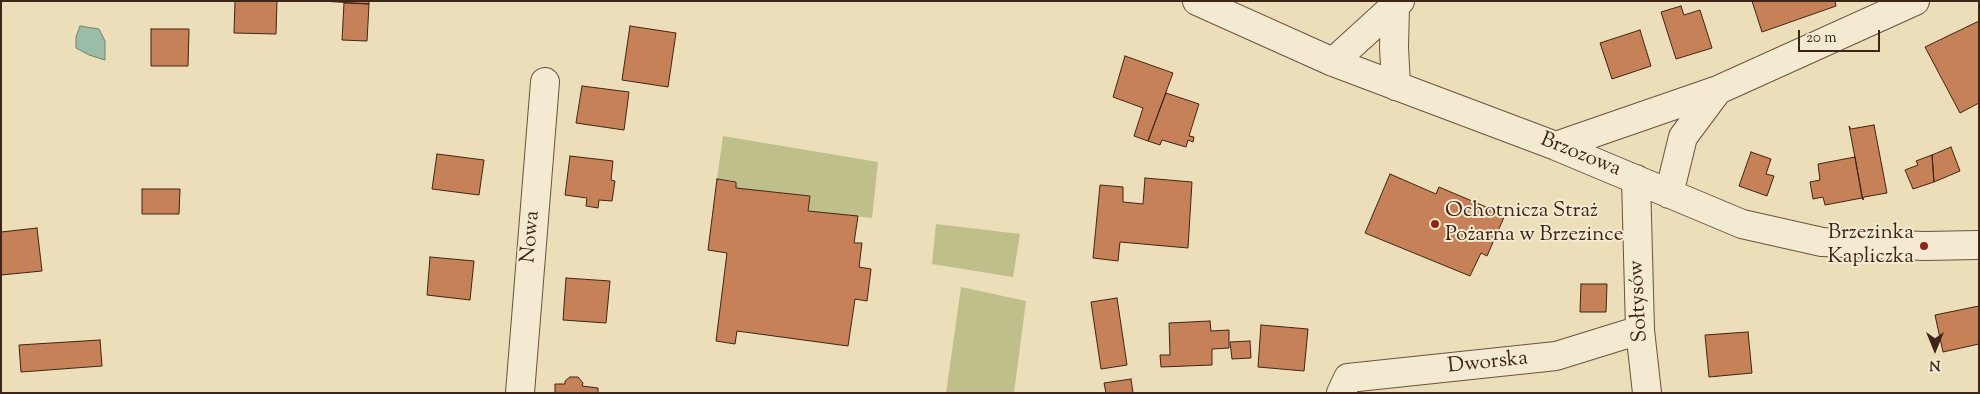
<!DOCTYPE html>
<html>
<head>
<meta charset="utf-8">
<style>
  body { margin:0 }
  #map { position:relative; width:1980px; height:394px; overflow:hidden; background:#ecdeb8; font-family:"Sorts Mill Goudy",serif }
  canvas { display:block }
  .frame { position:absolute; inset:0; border:2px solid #3e2516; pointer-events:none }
  .north { position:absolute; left:1910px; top:324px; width:50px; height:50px; -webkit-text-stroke:4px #f3ead1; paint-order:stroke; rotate:180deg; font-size:14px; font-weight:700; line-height:20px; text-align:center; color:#3e2516 }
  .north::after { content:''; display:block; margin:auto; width:18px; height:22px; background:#3e2516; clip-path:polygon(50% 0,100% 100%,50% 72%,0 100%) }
  .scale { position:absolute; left:1798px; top:30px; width:82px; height:22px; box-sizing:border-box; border:2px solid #3e2516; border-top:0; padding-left:6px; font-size:15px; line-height:18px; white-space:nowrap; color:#3e2516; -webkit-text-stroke:4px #f3ead1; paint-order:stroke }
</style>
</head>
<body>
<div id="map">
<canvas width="1980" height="394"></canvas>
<div class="frame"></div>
<div class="north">N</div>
<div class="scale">20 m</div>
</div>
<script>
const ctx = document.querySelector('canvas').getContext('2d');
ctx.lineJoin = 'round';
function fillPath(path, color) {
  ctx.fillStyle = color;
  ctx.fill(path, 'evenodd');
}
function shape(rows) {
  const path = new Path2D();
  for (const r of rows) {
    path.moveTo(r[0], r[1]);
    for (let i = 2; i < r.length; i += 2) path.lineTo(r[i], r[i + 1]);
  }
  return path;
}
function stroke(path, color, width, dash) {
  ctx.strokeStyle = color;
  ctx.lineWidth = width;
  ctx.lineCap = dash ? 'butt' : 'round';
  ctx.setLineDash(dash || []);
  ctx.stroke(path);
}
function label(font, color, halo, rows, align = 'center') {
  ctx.font = font + ' "Sorts Mill Goudy",serif';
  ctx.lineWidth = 4;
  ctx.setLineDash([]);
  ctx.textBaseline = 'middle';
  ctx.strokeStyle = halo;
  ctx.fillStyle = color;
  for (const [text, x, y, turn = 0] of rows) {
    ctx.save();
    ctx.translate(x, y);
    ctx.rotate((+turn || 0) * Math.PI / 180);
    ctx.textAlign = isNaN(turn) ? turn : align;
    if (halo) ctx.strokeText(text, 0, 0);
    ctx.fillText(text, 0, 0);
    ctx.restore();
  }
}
fillPath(shape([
  [723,136,878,162,872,218,808,211,810,196,736,188,736,181,717,179],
  [936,224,1020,234,1013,277,932,264],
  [961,287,1026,301,1014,393,946,393]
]), '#bebf8a');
const water = shape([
  [80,26,99,29,105,41,105,60,89,55,76,48,76,37,80,26]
]);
fillPath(water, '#9abdaa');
stroke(water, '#75806f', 1);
const building = shape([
  [235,1,277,1,276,34,234,33,235,1],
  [322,1,369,1,369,4,322,1],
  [1752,1,1835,1,1836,6,1762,32,1752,1],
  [344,3,369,4,367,41,342,40,344,3],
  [1681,6,1684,15,1700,10,1712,48,1676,59,1661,12,1681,6],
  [1979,21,1979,103,1960,113,1925,47,1979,21],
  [630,26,676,33,668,87,622,80,630,26],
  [151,29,189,29,188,66,151,66,151,29],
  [1640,30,1651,66,1612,79,1600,43,1640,30],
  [1125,56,1173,73,1148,141,1134,136,1143,108,1113,97,1125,56],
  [582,86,629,92,624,130,576,123,582,86],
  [1166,93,1199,104,1189,136,1194,137,1193,142,1188,140,1186,147,1162,140,1160,145,1148,141,1166,93],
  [1874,125,1887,193,1864,197,1863,200,1849,126,1851,129,1874,125],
  [1951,147,1960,171,1934,182,1932,155,1951,147],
  [1751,152,1771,159,1766,174,1774,176,1767,196,1739,186,1751,152],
  [437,154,484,160,479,195,432,189,437,154],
  [1932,155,1934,182,1913,189,1905,170,1918,165,1916,161,1932,155],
  [570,156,613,161,611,180,615,181,612,201,599,200,598,208,586,206,587,198,565,195,570,156],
  [1855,157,1862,198,1825,205,1823,197,1813,199,1810,182,1820,180,1818,164,1855,157],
  [1390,174,1436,194,1439,187,1505,215,1487,256,1481,253,1470,276,1365,233,1390,174],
  [1145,178,1192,182,1188,248,1120,242,1118,261,1093,258,1100,185,1123,187,1123,202,1143,204,1145,178],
  [717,179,736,182,736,188,810,196,808,211,858,216,854,243,862,243,859,267,871,269,867,301,855,299,848,346,737,331,735,344,716,341,727,253,708,250,717,179],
  [142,189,180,189,179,214,142,214,142,189],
  [37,228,42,271,1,275,1,232,37,228],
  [430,257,474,261,470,300,427,295,430,257],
  [566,278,610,281,606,323,563,320,566,278],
  [1581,284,1607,284,1606,312,1580,312,1581,284],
  [1117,298,1127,365,1101,369,1091,302,1117,298],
  [1979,306,1979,344,1943,352,1935,315,1979,306],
  [1210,321,1211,331,1229,330,1229,348,1212,349,1212,365,1161,367,1160,355,1170,355,1169,323,1210,321],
  [1261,325,1308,329,1304,371,1258,367,1261,325],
  [1748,332,1752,373,1709,377,1705,335,1748,332],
  [100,340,102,366,21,372,19,345,100,340],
  [1250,341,1251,358,1232,359,1230,342,1250,341],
  [570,377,578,377,583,383,582,386,598,388,598,393,555,393,555,384,565,384,565,381,570,377],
  [1131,379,1133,393,1106,393,1104,383,1131,379]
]);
fillPath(building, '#c68159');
stroke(building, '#3e2516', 1);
const minor = shape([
  [1197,1,1333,62,1556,146,1742,224,1822,242,1924,246,1979,245],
  [1395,5,1394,47,1396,86],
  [1333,62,1400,1],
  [1556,146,1718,90,1915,1],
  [1636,179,1640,330,1647,393],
  [1669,194,1683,137,1718,90],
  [520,393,545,82],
  [1341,393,1348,378,1556,356,1640,330]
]);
stroke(minor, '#6a533e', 30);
stroke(minor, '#f3ead1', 28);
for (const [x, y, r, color] of [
  [1435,224,5,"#8f2418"],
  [1924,246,5,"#8f2418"]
]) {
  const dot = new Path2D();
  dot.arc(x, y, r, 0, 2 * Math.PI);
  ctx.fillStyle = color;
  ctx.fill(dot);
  stroke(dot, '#f3ead1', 2);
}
label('21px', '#3e2516', '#f3ead1', [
  ["Brzozowa",1580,156,22],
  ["Nowa",532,237,-85],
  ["Sołtysów",1640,301,-93],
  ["Dworska",1488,364,-6]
]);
label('21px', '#3e2516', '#f3ead1', [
  ["Ochotnicza Straż",1445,212],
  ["Pożarna w Brzezince",1445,236],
  ["Brzezinka",1914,234,"right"],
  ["Kapliczka",1914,258,"right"]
], 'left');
</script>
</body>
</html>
